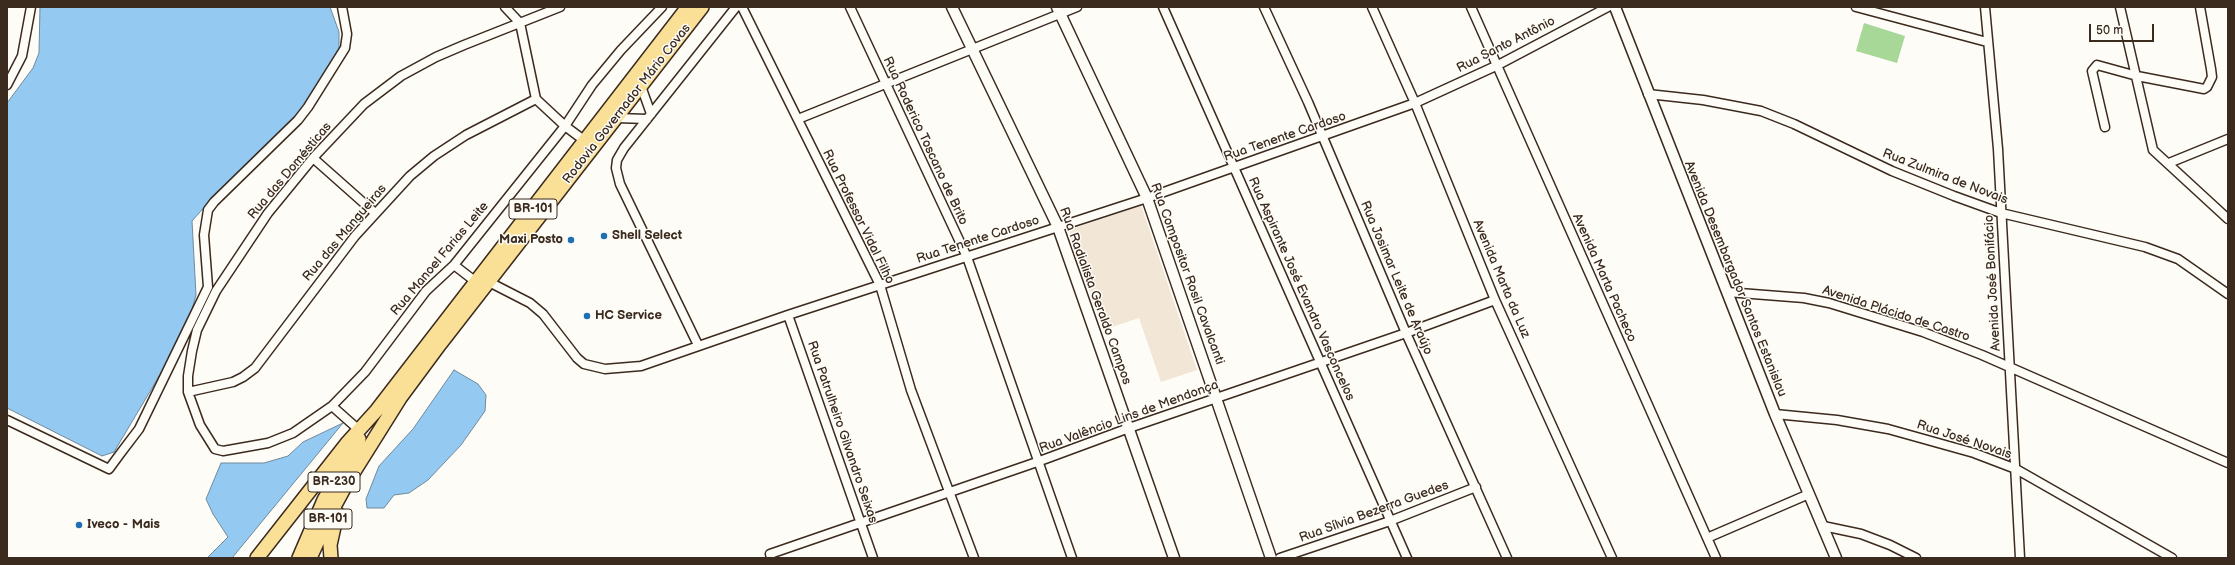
<!DOCTYPE html>
<html>
<head>
<meta charset="utf-8">
<style>
  body { margin:0 }
  #map { position:relative; width:2235px; height:565px; overflow:hidden; background:#fdfcf7; font-family:"Balsamiq Sans",sans-serif }
  canvas { display:block }
  .frame { position:absolute; inset:0; border:8px solid #3b2a1e; pointer-events:none }
  .scale { position:absolute; left:2089px; top:24px; width:65px; height:18px; box-sizing:border-box; border:2px solid #3b2a1e; border-top:0; padding-left:5px; font-size:12px; line-height:14px; white-space:nowrap; color:#3b2a1e; -webkit-text-stroke:3px #fdfcf7; paint-order:stroke }
</style>
</head>
<body>
<div id="map">
<canvas width="2235" height="565"></canvas>
<div class="frame"></div>
<div class="scale">50 m</div>
</div>
<script>
const ctx = document.querySelector('canvas').getContext('2d');
ctx.lineJoin = 'round';
function fillPath(path, color) {
  ctx.fillStyle = color;
  ctx.fill(path, 'evenodd');
}
function shape(rows) {
  const path = new Path2D();
  for (const r of rows) {
    path.moveTo(r[0], r[1]);
    for (let i = 2; i < r.length; i += 2) path.lineTo(r[i], r[i + 1]);
  }
  return path;
}
function stroke(path, color, width, dash) {
  ctx.strokeStyle = color;
  ctx.lineWidth = width;
  ctx.lineCap = dash ? 'butt' : 'round';
  ctx.setLineDash(dash || []);
  ctx.stroke(path);
}
function label(font, color, halo, rows, align = 'center') {
  ctx.font = font + ' "Balsamiq Sans",sans-serif';
  ctx.lineWidth = 3;
  ctx.setLineDash([]);
  ctx.textBaseline = 'middle';
  ctx.strokeStyle = halo;
  ctx.fillStyle = color;
  for (const [text, x, y, turn = 0] of rows) {
    ctx.save();
    ctx.translate(x, y);
    ctx.rotate((+turn || 0) * Math.PI / 180);
    ctx.textAlign = isNaN(turn) ? turn : align;
    if (halo) ctx.strokeText(text, 0, 0);
    ctx.fillText(text, 0, 0);
    ctx.restore();
  }
}
fillPath(shape([
  [1141,205,1197,370,1161,382,1139,318,1103,330,1069,230]
]), '#f2e6d6');
fillPath(shape([
  [1864,23,1905,36,1897,63,1856,51]
]), '#a8d898');
const water = shape([
  [40,7,330,7,339,32,339,56,303,112,215,195,192,221,196,295,186,331,114,452,102,456,7,408,7,103,33,68,39,53,40,7],
  [454,370,478,384,486,395,485,411,461,445,428,480,409,493,394,495,384,508,367,508,366,499,379,466,413,429,454,370],
  [343,423,232,558,207,558,228,537,213,514,206,499,221,463,264,463,288,456,303,442,343,423]
]);
fillPath(water, '#94c9f2');
stroke(water, '#70899d', 1);
const minor = shape([
  [505,7,520,23],
  [560,7,464,45,436,57,401,76,364,104,313,158,268,213,216,291,197,330,192,351,188,376,188,392,200,425,215,449,223,451,268,443,293,433,332,406,365,372,426,291,454,265,565,126,592,85,621,50,662,7],
  [742,7,880,285,911,390,974,558],
  [850,7,967,257,1072,558],
  [1163,7,1407,558],
  [1264,7,1308,102,1406,333,1507,558],
  [1372,7,1415,103,1495,300,1612,558],
  [1471,7,1716,558],
  [1856,7,1987,42],
  [1985,7,1998,149,2020,558],
  [2120,7,2153,150,2228,219],
  [520,23,536,99,565,126,585,141],
  [7,85,22,56,31,7],
  [641,86,651,114],
  [1648,94,1703,100,1761,111,1794,124,1892,171,1954,196,2001,213,2145,247,2178,259,2228,294],
  [617,118,647,119],
  [798,119,1077,7],
  [2105,127,2092,71,2097,65,2137,76,2204,89,2207,87,2212,77,2211,69,2200,7],
  [313,158,375,213],
  [2169,163,2228,139],
  [454,265,476,282],
  [489,282,530,303,543,314,577,358,584,364,605,369,641,366,788,315,1147,198,1415,103,1498,65,1608,7],
  [1727,292,1804,298,1829,303,1923,332,1982,355,2228,463],
  [788,315,873,558],
  [698,345,620,184,616,168,617,160,624,148,736,7],
  [188,392,233,382,243,377,255,368,355,236,410,176,434,156,466,135,536,99],
  [332,406,359,430],
  [1775,414,1837,420,1888,429,1974,453,2016,469,2172,558],
  [7,420,109,469,120,454,139,429,208,287,204,235,208,210,214,202,298,120,308,107,345,48,347,34,342,7],
  [1823,526,1861,534,1890,545,1916,558],
  [1707,538,1809,494],
  [771,558,770,554,1037,462,1129,428,1406,333,1495,300],
  [1280,558,1390,521,1476,487]
]);
const tertiary = shape([
  [952,7,1058,227,1174,558],
  [1057,7,1147,198,1271,558],
  [1615,7,1775,414,1836,558]
]);
const trunk = shape([
  [257,558,348,442,377,410,688,7],
  [299,558,324,500,359,439],
  [310,558,329,516,348,481,400,398,440,344,702,7],
  [331,558,330,545,337,513]
]);
stroke(minor, '#3b2a1e', 11);
stroke(tertiary, '#3b2a1e', 13);
stroke(trunk, '#3b2a1e', 16);
stroke(minor, '#fdfcf7', 8);
stroke(tertiary, '#fdfcf7', 10);
stroke(trunk, '#fadf96', 13);
for (const [x, y, r, color] of [
  [604,236,4,"#1f6fb2"],
  [571,240,4,"#1f6fb2"],
  [587,316,4,"#1f6fb2"],
  [79,525,4,"#1f6fb2"]
]) {
  const dot = new Path2D();
  dot.arc(x, y, r, 0, 2 * Math.PI);
  ctx.fillStyle = color;
  ctx.fill(dot);
  stroke(dot, '#fdfcf7', 1.5);
}
for (const [x, y, w] of [
  [533,209,48],
  [334,482,52],
  [328,519,48]
]) {
  const box = new Path2D();
  box.roundRect(x - w / 2, y - 10, w, 20, 3);
  ctx.fillStyle = '#fdfcf7';
  ctx.fill(box);
  stroke(box, '#3b2a1e', 1);
}
label('bold 12px', '#3b2a1e', null, [
  ["BR-101",533,209],
  ["BR-230",334,482],
  ["BR-101",328,519]
]);
label('13px', '#3b2a1e', '#fdfcf7', [
  ["Rua Santo Antônio",1506,45,-27],
  ["Rodovia Governador Mário Covas",627,104,-52],
  ["Rua Tenente Cardoso",1285,137,-19],
  ["Rua Roderico Toscano de Brito",925,141,65],
  ["Rua das Domésticas",290,171,-50],
  ["Rua Zulmira de Novais",1945,177,21],
  ["Rua Professor Vidal Filho",858,217,64],
  ["Rua das Mangueiras",345,233,-50],
  ["Rua Tenente Cardoso",978,240,-18],
  ["Rua Manoel Farias Leite",440,259,-50],
  ["Rua Compositor Rosil Cavalcanti",1187,274,70],
  ["Rua Josimar Leite de Araújo",1396,278,67],
  ["Avenida Marta Pacheco",1604,278,66],
  ["Avenida Marta da Luz",1501,279,67],
  ["Avenida Desembargador Santos Estanislau",1735,279,68],
  ["Avenida José Bonifácio",1993,283,-93],
  ["Rua Aspirante José Evandro Vasconcelos",1301,289,66],
  ["Rua Radialista Geraldo Campos",1095,296,70],
  ["Avenida Plácido de Castro",1896,314,18],
  ["Rua Valêncio Lins de Mendonça",1129,417,-20],
  ["Rua Patrulheiro Gilvandro Seixas",842,432,71],
  ["Rua José Novais",1964,440,18],
  ["Rua Sílvia Bezerra Guedes",1374,512,-20]
]);
label('bold 13px', '#3b2a1e', '#fdfcf7', [
  ["Shell Select",612,236],
  ["Maxi Posto",563,240,"right"],
  ["HC Service",595,316],
  ["Iveco - Mais",87,525]
], 'left');
</script>
</body>
</html>
